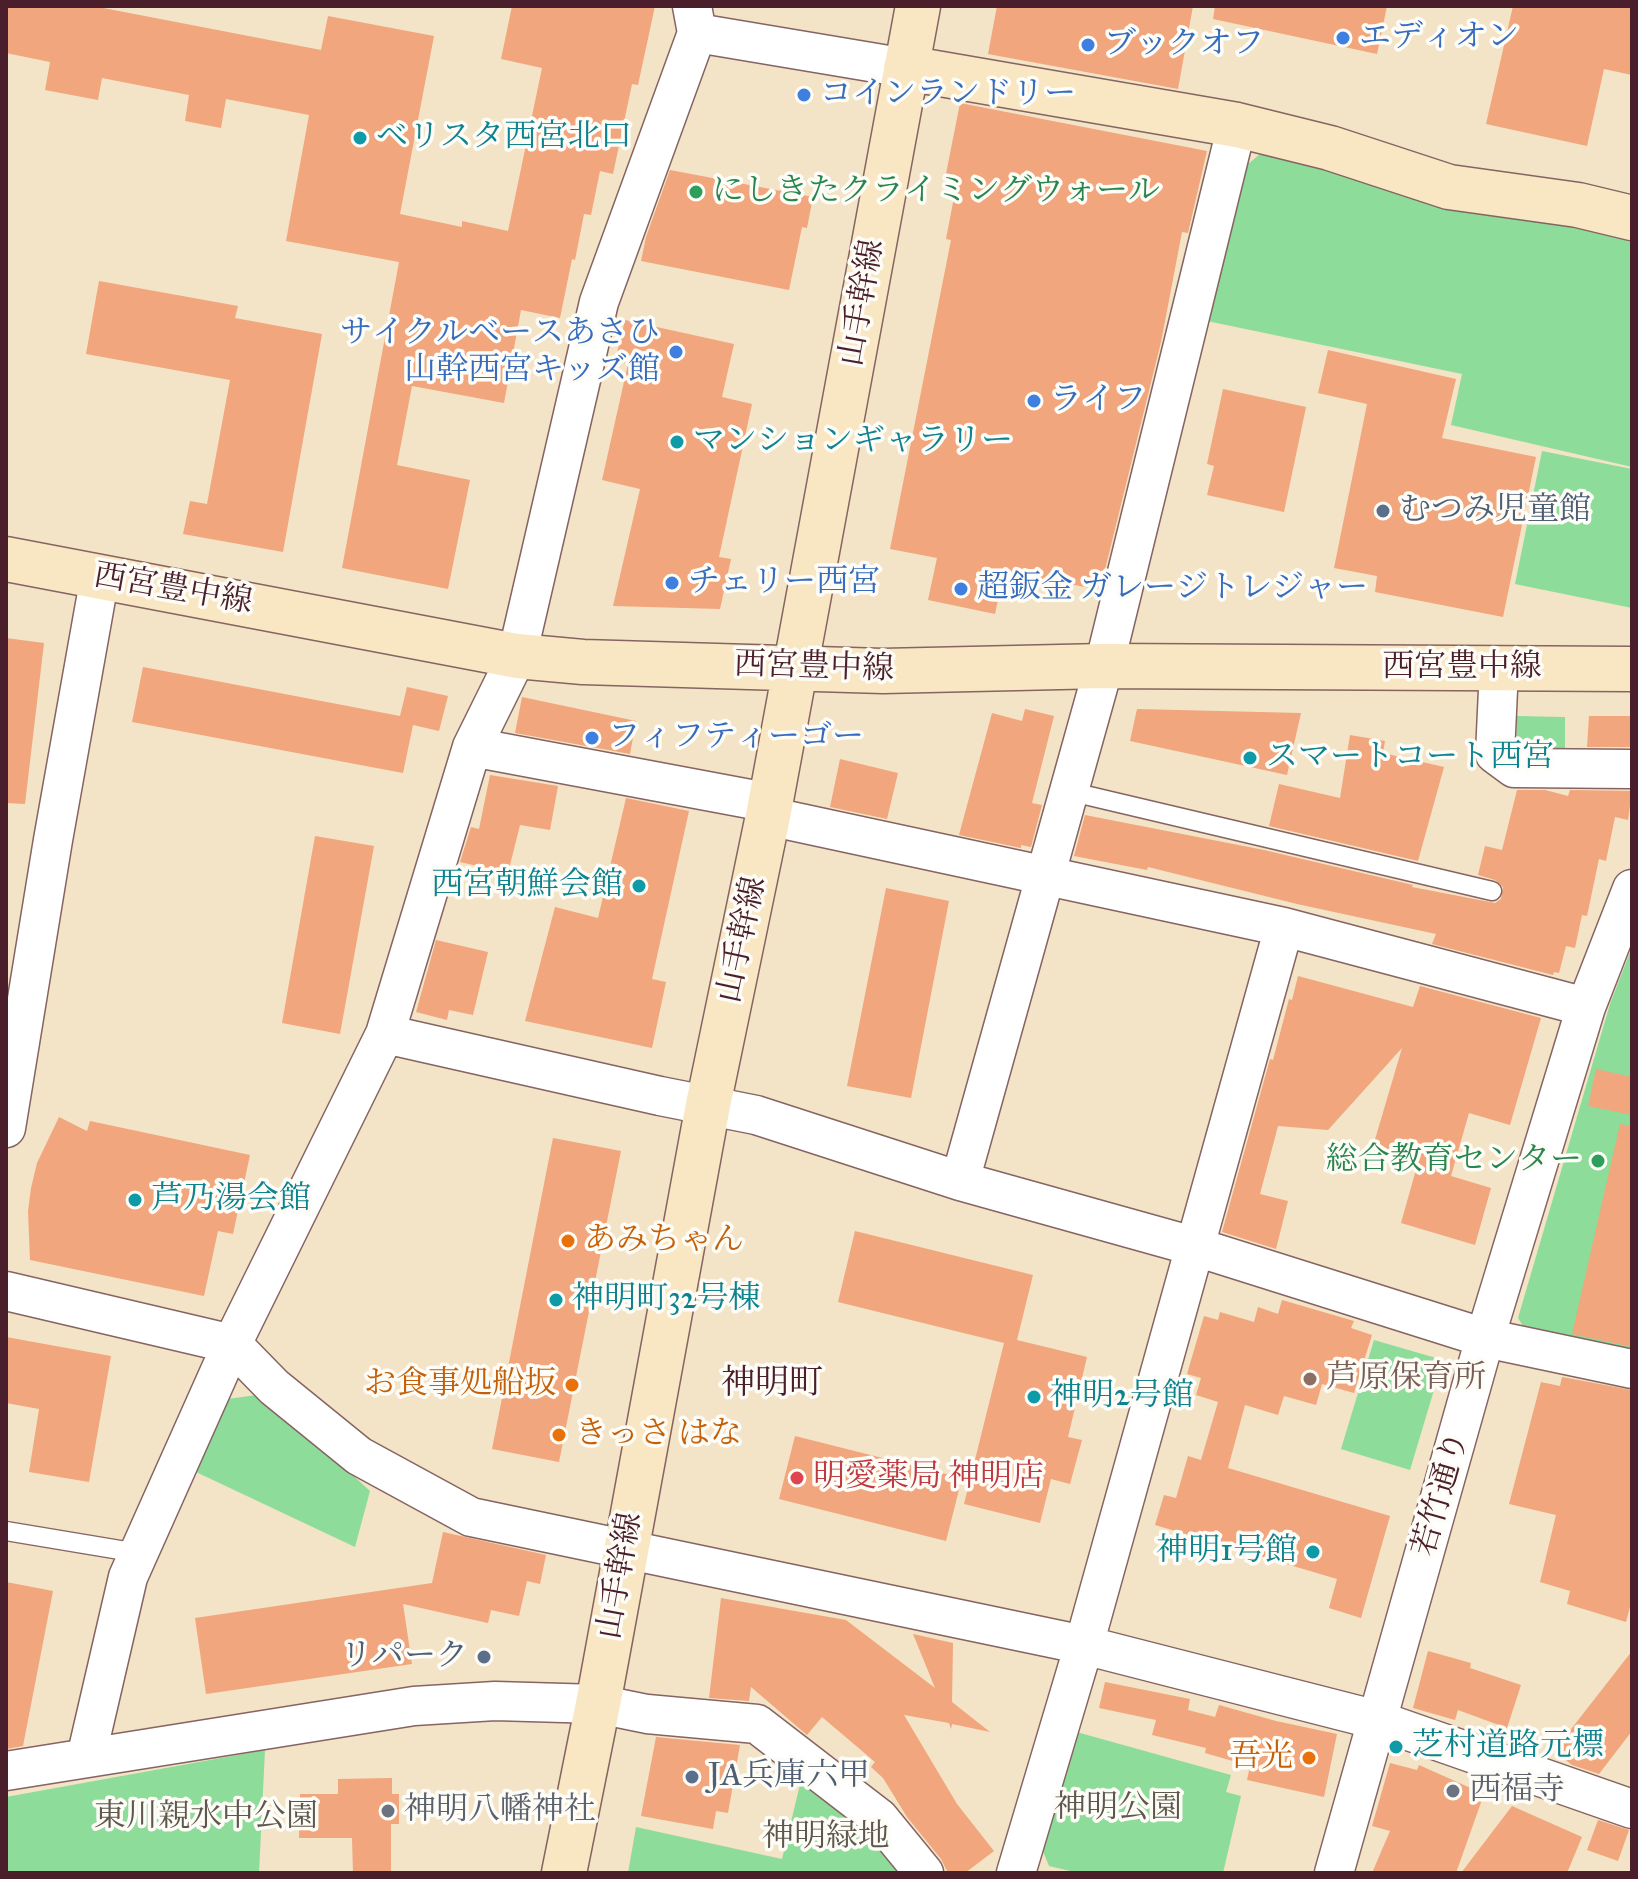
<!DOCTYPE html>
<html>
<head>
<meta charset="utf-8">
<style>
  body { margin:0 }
  #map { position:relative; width:1638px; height:1879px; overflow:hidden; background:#f3e3c7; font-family:"IM FELL Great Primer",serif }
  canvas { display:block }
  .frame { position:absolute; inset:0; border:8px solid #4a1f2b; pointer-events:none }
</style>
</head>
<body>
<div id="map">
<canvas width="1638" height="1879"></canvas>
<div class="frame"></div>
</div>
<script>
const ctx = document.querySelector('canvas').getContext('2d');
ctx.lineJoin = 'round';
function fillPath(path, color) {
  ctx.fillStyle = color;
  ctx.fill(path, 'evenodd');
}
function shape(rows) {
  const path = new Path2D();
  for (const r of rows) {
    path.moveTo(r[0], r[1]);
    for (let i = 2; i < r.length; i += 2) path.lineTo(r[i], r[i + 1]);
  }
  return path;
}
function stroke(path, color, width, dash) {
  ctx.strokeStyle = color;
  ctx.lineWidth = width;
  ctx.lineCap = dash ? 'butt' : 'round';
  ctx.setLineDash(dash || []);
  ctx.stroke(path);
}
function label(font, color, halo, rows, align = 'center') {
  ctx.font = font + ' "IM FELL Great Primer","Noto Serif JP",serif';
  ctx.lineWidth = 7;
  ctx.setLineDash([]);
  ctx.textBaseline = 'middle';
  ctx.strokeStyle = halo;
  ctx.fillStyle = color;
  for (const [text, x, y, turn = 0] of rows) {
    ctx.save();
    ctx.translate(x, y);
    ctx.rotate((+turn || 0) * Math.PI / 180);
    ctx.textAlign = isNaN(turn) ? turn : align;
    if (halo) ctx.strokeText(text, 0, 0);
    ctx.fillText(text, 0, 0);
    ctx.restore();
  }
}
fillPath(shape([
  [1266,149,1632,237,1632,467,1451,425,1462,374,1207,321,1241,170],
  [1542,451,1632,469,1632,608,1515,584],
  [1517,716,1565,717,1565,750,1516,749],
  [1632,947,1632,1360,1532,1340,1518,1318,1610,1004],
  [1374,1340,1443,1360,1410,1470,1341,1449],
  [264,1394,370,1491,355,1547,196,1472,220,1400],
  [1073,1731,1231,1775,1226,1792,1241,1796,1223,1873,1079,1873,1049,1866,1040,1844],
  [265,1750,259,1873,6,1873,6,1797],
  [803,1772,888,1846,907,1873,628,1873,636,1827,782,1859]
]), '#8ddc9a');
fillPath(shape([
  [6,6,93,6,321,50,328,16,434,36,400,214,462,227,462,221,508,231,542,68,501,59,512,6,655,6,638,85,632,84,613,174,600,171,591,215,584,214,575,260,572,259,560,318,521,310,504,403,412,386,397,465,470,480,448,589,342,568,399,262,286,241,309,115,226,99,221,128,185,121,189,95,102,78,98,100,45,90,50,62,6,53],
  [997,6,1193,6,1178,89,988,54],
  [1215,6,1387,6,1377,54,1213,19],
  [1513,6,1632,6,1632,75,1604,69,1587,146,1486,124],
  [960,103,1207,151,1188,233,1182,232,1161,342,1100,590,1004,571,995,614,928,600,937,558,890,549,951,240,946,239,956,187,944,184],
  [670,170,813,197,807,228,802,227,789,290,641,261,646,237],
  [99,281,238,306,235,318,322,334,283,552,183,534,190,501,207,504,230,380,86,354],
  [625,320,734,344,722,397,752,404,719,557,731,559,720,609,613,606,640,489,602,480,628,364,615,361],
  [1328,350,1456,379,1442,438,1536,457,1503,617,1375,592,1377,576,1334,568,1367,404,1318,393],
  [1223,389,1306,407,1284,512,1207,495,1214,466,1207,464],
  [6,638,44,643,25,804,6,803],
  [143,667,400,716,407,687,448,696,439,731,413,725,403,773,132,722],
  [522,697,636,721,630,754,515,733],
  [1025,709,1054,716,1032,803,1042,805,1031,847,1021,845,1021,848,959,835,992,713,1022,721],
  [1137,709,1301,713,1287,775,1130,741],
  [1589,716,1632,716,1632,747,1587,747],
  [1350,735,1385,741,1383,753,1444,767,1418,861,1269,826,1279,784,1340,798],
  [840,759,898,773,887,819,830,807],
  [490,775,558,786,550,830,520,825,508,873,460,862,471,827,479,829],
  [1517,790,1545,790,1568,796,1570,790,1632,791,1628,820,1615,817,1606,861,1599,859,1587,916,1582,915,1575,948,1566,946,1559,973,1554,972,1553,975,1432,944,1436,934,1297,904,1148,867,1147,870,1074,856,1085,815,1264,850,1413,885,1412,887,1495,903,1501,899,1503,887,1495,880,1478,875,1485,846,1502,850],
  [626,798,689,811,652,979,666,982,652,1048,525,1021,555,907,598,918],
  [315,836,374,846,340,1034,282,1023],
  [886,888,949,901,911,1098,847,1086],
  [436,940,488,952,473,1015,449,1010,447,1020,416,1012],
  [1298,976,1413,1007,1420,986,1541,1018,1510,1125,1469,1113,1451,1176,1491,1188,1475,1245,1401,1223,1417,1166,1371,1153,1402,1048,1328,1130,1278,1126,1260,1194,1288,1201,1276,1249,1222,1232,1270,1059,1273,1060,1289,999,1292,1000],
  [1596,1069,1632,1077,1632,1115,1588,1106],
  [59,1117,87,1131,90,1121,250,1155,233,1234,218,1231,204,1296,30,1260,28,1211,31,1188,37,1163],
  [1620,1124,1632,1126,1632,1347,1572,1334],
  [553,1138,621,1151,559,1462,492,1449],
  [855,1231,1033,1275,1017,1340,1087,1357,1068,1437,1082,1440,1070,1484,1051,1479,1040,1523,964,1504,1004,1343,838,1302],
  [1282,1300,1354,1321,1351,1328,1372,1335,1354,1393,1322,1384,1316,1405,1284,1396,1278,1415,1245,1405,1228,1468,1390,1516,1361,1618,1329,1608,1337,1579,1155,1525,1164,1495,1176,1498,1188,1456,1201,1460,1218,1402,1196,1395,1201,1378,1187,1374,1204,1316,1218,1320,1220,1312,1254,1322,1258,1307,1278,1314],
  [6,1337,111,1356,89,1482,29,1472,39,1409,6,1403],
  [1562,1377,1632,1390,1632,1599,1626,1622,1567,1604,1570,1591,1540,1582,1556,1515,1509,1504,1541,1382,1560,1386],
  [795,1436,962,1478,946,1541,779,1499],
  [443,1532,546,1555,540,1584,527,1581,519,1616,491,1610,488,1623,403,1604,412,1664,206,1694,195,1618,432,1583],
  [6,1582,53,1591,23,1746,6,1749],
  [721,1598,846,1620,935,1688,913,1634,953,1643,952,1702,990,1732,952,1724,951,1729,949,1723,904,1715,957,1804,994,1851,965,1873,948,1873,941,1859,907,1817,883,1778,871,1767,875,1762,822,1717,807,1735,751,1687,749,1701,709,1698],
  [1428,1651,1471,1663,1470,1668,1521,1685,1507,1728,1458,1710,1455,1720,1413,1708],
  [1632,1651,1632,1731,1599,1774,1572,1765,1554,1751],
  [1105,1682,1190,1699,1188,1710,1215,1717,1219,1705,1276,1721,1337,1734,1324,1797,1247,1780,1250,1766,1205,1753,1206,1748,1152,1735,1156,1720,1099,1708],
  [656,1737,740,1745,728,1813,716,1811,713,1829,641,1816],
  [1390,1763,1417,1770,1419,1765,1484,1794,1456,1873,1372,1873,1390,1831,1372,1826],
  [392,1778,392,1794,399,1794,399,1824,391,1824,391,1873,353,1873,352,1838,299,1838,300,1794,338,1794,338,1779],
  [1512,1806,1582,1837,1567,1873,1461,1873],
  [1598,1820,1629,1830,1618,1861,1587,1850]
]), '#f1a67d');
const lane = shape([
  [1068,791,1492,891],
  [6,1531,138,1553]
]);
const street = shape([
  [697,33,906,68],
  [1499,668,1495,754,1514,768,1632,769],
  [472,747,771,803],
  [768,816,1284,927,1586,1007],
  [385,1034,660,1096,756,1115,960,1181,1193,1246,1485,1338,1632,1369],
  [6,1128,53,840,100,576],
  [960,1181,1104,666,1237,125],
  [6,1291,232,1344,274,1387,359,1456,471,1517,1084,1645,1377,1720,1632,1809],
  [86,1758,128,1577,232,1344,385,1034,472,747,517,656,599,302,697,33,692,6],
  [6,1771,414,1706,495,1701,598,1704,647,1714,757,1724,879,1818,924,1873],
  [1016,1873,1084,1645,1284,927],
  [1334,1873,1485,1338,1586,1007,1632,889]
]);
const secondary = shape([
  [906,68,1237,125,1330,148,1449,187,1578,205,1632,218],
  [6,559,517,656,583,662,883,671,1104,666,1632,669],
  [564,1873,598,1704,708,1105,768,816,918,6]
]);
stroke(lane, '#856462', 21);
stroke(street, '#856462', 41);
stroke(secondary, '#856462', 47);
stroke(lane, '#fff', 18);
stroke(street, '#fff', 38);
stroke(secondary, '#f9e7c3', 44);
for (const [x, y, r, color] of [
  [1343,38,8,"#3f7fe0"],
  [1088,45,8,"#3f7fe0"],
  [804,95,8,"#3f7fe0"],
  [360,138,8,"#0f9aa8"],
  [696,192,8,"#2e9e5b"],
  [676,352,8,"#3f7fe0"],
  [1034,401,8,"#3f7fe0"],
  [677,442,8,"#0f9aa8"],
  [1383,511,8,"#5c6f8a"],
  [672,583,8,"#3f7fe0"],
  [961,589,8,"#3f7fe0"],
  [592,738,8,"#3f7fe0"],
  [1250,758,8,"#0f9aa8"],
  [639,886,8,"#0f9aa8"],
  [1598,1161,8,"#2e9e5b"],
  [135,1200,8,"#0f9aa8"],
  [568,1241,8,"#e8710a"],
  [556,1300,8,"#0f9aa8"],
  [1310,1379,8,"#8d6e63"],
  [572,1385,8,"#e8710a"],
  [1034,1397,8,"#0f9aa8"],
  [559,1435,8,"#e8710a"],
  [797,1478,8,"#e0444e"],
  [1313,1552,8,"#0f9aa8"],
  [484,1657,8,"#5c6f8a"],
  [1396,1747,8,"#0f9aa8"],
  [1309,1758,8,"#e8710a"],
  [692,1777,8,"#5c6f8a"],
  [1453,1791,8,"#6b7280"],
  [388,1811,8,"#6b7280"]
]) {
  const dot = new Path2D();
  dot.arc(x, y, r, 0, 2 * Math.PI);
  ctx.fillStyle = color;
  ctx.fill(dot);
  stroke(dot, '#fdfcf7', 3);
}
label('32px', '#366cbe', '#fdfcf7', [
  ["エディオン",1359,38],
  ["ブックオフ",1104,45],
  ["コインランドリー",820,95],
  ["サイクルベースあさひ",660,334,"right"],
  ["山幹西宮キッズ館",660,371,"right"],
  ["ライフ",1050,401],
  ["チェリー西宮",688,583],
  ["超鈑金 ガレージトレジャー",977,589],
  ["フィフティーゴー",608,738]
], 'left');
label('32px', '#0d838f', '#fdfcf7', [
  ["ベリスタ西宮北口",376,138],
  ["マンションギャラリー",693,442],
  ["スマートコート西宮",1266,758],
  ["西宮朝鮮会館",623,886,"right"],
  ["芦乃湯会館",151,1200],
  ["神明町32号棟",572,1300],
  ["神明2号館",1050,1397],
  ["神明1号館",1297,1552,"right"],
  ["芝村道路元標",1412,1747]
], 'left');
label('32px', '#27864d', '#fdfcf7', [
  ["にしきたクライミングウォール",712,192],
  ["総合教育センター",1582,1161,"right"]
], 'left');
label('32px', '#4a1f2b', '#fdfcf7', [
  ["山手幹線",863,303,-80],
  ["西宮豊中線",173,590,10],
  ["西宮豊中線",814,668,2],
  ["西宮豊中線",1462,668],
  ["山手幹線",743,940,-78],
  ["若竹通り",1442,1494,-74],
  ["山手幹線",621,1576,-80]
]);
label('32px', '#4e5e75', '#fdfcf7', [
  ["むつみ児童館",1399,511],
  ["リパーク",468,1657,"right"],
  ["JA兵庫六甲",708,1777]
], 'left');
label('32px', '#c56008', '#fdfcf7', [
  ["あみちゃん",584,1241],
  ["お食事処船坂",556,1385,"right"],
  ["きっさ はな",575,1435],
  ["吾光",1293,1758,"right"]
], 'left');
label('32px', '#785e54', '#fdfcf7', [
  ["芦原保育所",1326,1379]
], 'left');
label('32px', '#be3a42', '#fdfcf7', [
  ["明愛薬局 神明店",813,1478]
], 'left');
label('32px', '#5b616d', '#fdfcf7', [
  ["西福寺",1469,1791],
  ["神明八幡神社",404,1811]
], 'left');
label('32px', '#5e584c', '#fdfcf7', [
  ["神明公園",1118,1809],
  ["東川親水中公園",206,1818],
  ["神明緑地",826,1838]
]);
label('34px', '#4a1f2b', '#fdfcf7', [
  ["神明町",772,1385]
]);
</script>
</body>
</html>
